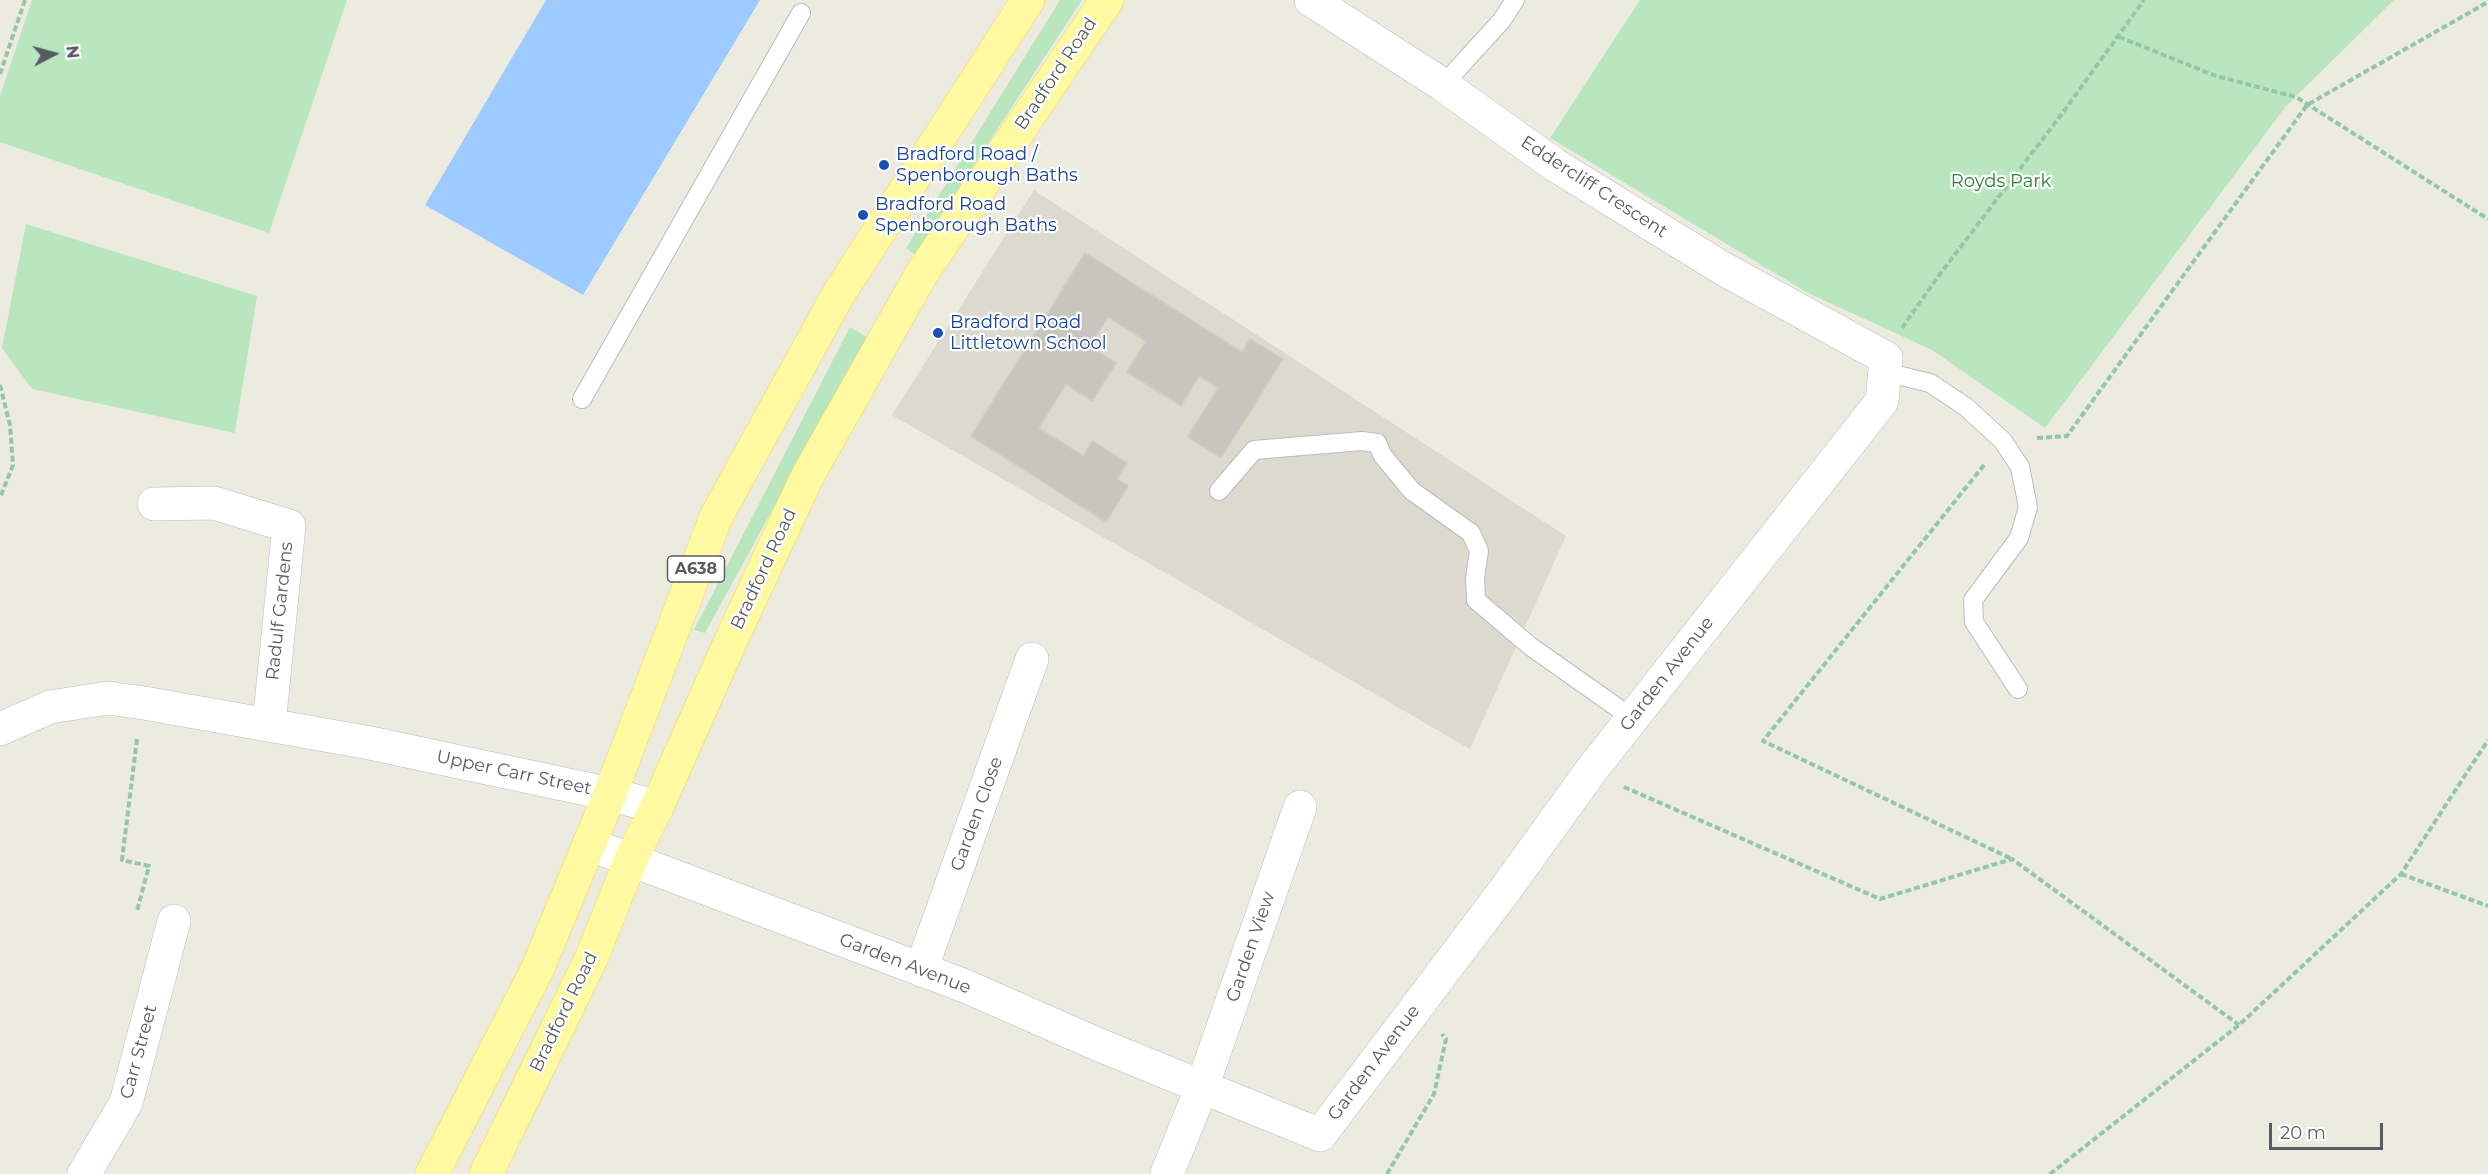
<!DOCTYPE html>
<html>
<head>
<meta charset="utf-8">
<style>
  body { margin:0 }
  #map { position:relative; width:2488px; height:1174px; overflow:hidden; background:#ecebdf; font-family:Montserrat,sans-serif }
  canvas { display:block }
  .north { position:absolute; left:24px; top:24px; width:60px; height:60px; -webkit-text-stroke:4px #fff; paint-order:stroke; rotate:84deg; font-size:16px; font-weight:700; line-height:24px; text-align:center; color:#585c61 }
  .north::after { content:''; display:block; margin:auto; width:21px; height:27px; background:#585c61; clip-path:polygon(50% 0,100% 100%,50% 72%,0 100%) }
  .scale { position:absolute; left:2269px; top:1123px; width:114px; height:27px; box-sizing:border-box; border:3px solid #585c61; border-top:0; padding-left:8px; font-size:18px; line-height:21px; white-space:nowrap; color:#585c61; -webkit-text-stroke:4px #fff; paint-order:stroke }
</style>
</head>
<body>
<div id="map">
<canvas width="2488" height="1174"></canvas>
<div class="north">N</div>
<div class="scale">20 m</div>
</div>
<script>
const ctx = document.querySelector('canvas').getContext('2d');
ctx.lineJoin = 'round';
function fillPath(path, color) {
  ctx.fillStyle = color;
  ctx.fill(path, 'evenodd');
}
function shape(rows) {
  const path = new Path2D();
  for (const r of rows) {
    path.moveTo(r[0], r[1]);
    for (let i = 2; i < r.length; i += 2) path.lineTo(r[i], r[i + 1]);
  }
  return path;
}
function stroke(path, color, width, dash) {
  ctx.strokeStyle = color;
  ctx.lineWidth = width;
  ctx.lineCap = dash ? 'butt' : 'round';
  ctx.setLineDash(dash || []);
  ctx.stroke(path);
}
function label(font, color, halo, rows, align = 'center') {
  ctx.font = font + ' Montserrat,sans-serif';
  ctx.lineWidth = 4.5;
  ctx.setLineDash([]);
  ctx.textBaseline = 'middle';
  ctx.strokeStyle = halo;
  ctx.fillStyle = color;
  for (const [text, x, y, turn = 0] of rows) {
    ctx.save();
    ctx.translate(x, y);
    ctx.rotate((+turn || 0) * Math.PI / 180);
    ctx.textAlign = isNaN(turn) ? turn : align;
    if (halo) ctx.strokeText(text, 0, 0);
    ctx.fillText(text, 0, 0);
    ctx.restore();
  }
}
fillPath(shape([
  [1034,190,1566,536,1470,749,892,415]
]), '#dcdace');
fillPath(shape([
  [32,0,347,0,269,233,0,142,0,96],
  [1060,0,1082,0,915,255,906,248],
  [1640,0,2394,0,2286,106,2045,428,1932,350,1808,293,1550,138],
  [26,224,257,296,235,433,32,389,2,348],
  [850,327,867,337,705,633,694,630]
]), '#bae6bf');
fillPath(shape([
  [546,0,760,0,583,295,425,205]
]), '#9dcbff');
const building = shape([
  [1085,253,1242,352,1250,339,1283,359,1221,458,1188,437,1218,388,1199,376,1181,406,1127,372,1146,341,1108,317,1089,347,1116,363,1092,401,1066,384,1039,428,1083,456,1093,441,1127,463,1117,479,1128,486,1106,522,971,436,1085,253]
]);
fillPath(building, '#c7c5bd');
stroke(building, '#d1cdbe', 1.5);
const service = shape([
  [1443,85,1502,20,1515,0],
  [1885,372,1930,383,1966,407,2003,441,2020,467,2028,507,2019,538,1973,600,1974,622,2018,689],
  [582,399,801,13],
  [1219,491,1254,450,1362,441,1377,443,1383,456,1412,491,1471,533,1479,551,1475,578,1476,600,1530,646,1632,718]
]);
const minor = shape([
  [154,504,214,503,289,526,269,725],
  [0,729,50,707,108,698,144,703,370,743,610,794,657,807],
  [589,844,965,986,1097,1044,1320,1135,1505,890,1590,772,1882,401,1886,358,1722,268,1555,165,1443,85,1311,0],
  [921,970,1032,659],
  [84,1174,126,1103,174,921],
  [1167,1174,1202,1087,1300,807]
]);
const primary = shape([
  [432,1174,537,970,610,794,716,517,838,295,1028,0],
  [486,1174,591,959,631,859,657,807,732,638,807,477,922,273,1107,0]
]);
stroke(service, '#babcc2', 20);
stroke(minor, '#babcc2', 34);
stroke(primary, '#f6d74f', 34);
stroke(shape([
  [2119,37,2216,76,2296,97,2488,219],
  [0,74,25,0],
  [1902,328,1937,278,2064,111,2144,0],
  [0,385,10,425,13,465,0,498],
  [2037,438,2067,436,2307,105,2488,2],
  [1984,465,1763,741,2012,859],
  [137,739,122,860,149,866,137,911],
  [1624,787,1880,899,2012,859,2239,1025],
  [2401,874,2488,906],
  [1387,1174,1434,1094,1446,1039,1442,1034],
  [2050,1174,2239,1025,2401,874,2488,740]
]), '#93c7a7', 4, [6, 3]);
stroke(service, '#fff', 18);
stroke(minor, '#fff', 33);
stroke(primary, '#fff9a2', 33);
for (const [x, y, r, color] of [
  [884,165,6,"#1a4fb4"],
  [863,215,6,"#1a4fb4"],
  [938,333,6,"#1a4fb4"]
]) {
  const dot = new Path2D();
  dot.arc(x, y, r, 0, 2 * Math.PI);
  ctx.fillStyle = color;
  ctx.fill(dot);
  stroke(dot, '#fff', 2);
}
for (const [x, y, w] of [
  [696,569,57]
]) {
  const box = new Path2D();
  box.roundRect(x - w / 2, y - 13, w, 26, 4.5);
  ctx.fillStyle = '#fff';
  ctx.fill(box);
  stroke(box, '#585c61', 1.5);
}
label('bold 16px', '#585c61', null, [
  ["A638",696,569]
]);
label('18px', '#585c61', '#fff', [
  ["Bradford Road",1056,74,-56],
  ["Eddercliff Crescent",1594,187,33],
  ["Bradford Road",764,569,-65],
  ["Radulf Gardens",280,611,-84],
  ["Garden Avenue",1667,674,-52],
  ["Upper Carr Street",514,773,12],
  ["Garden Close",977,814,-70],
  ["Garden View",1251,947,-71],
  ["Garden Avenue",905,964,21],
  ["Bradford Road",564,1012,-64],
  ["Carr Street",139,1052,-75],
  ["Garden Avenue",1374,1063,-53]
]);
label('18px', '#164399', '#fff', [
  ["Bradford Road /",896,155],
  ["Spenborough Baths",896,176],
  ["Bradford Road",875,205],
  ["Spenborough Baths",875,226],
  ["Bradford Road",950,323],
  ["Littletown School",950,344]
], 'left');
label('18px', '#30813c', '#fff', [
  ["Royds Park",2001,182]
]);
</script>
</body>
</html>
